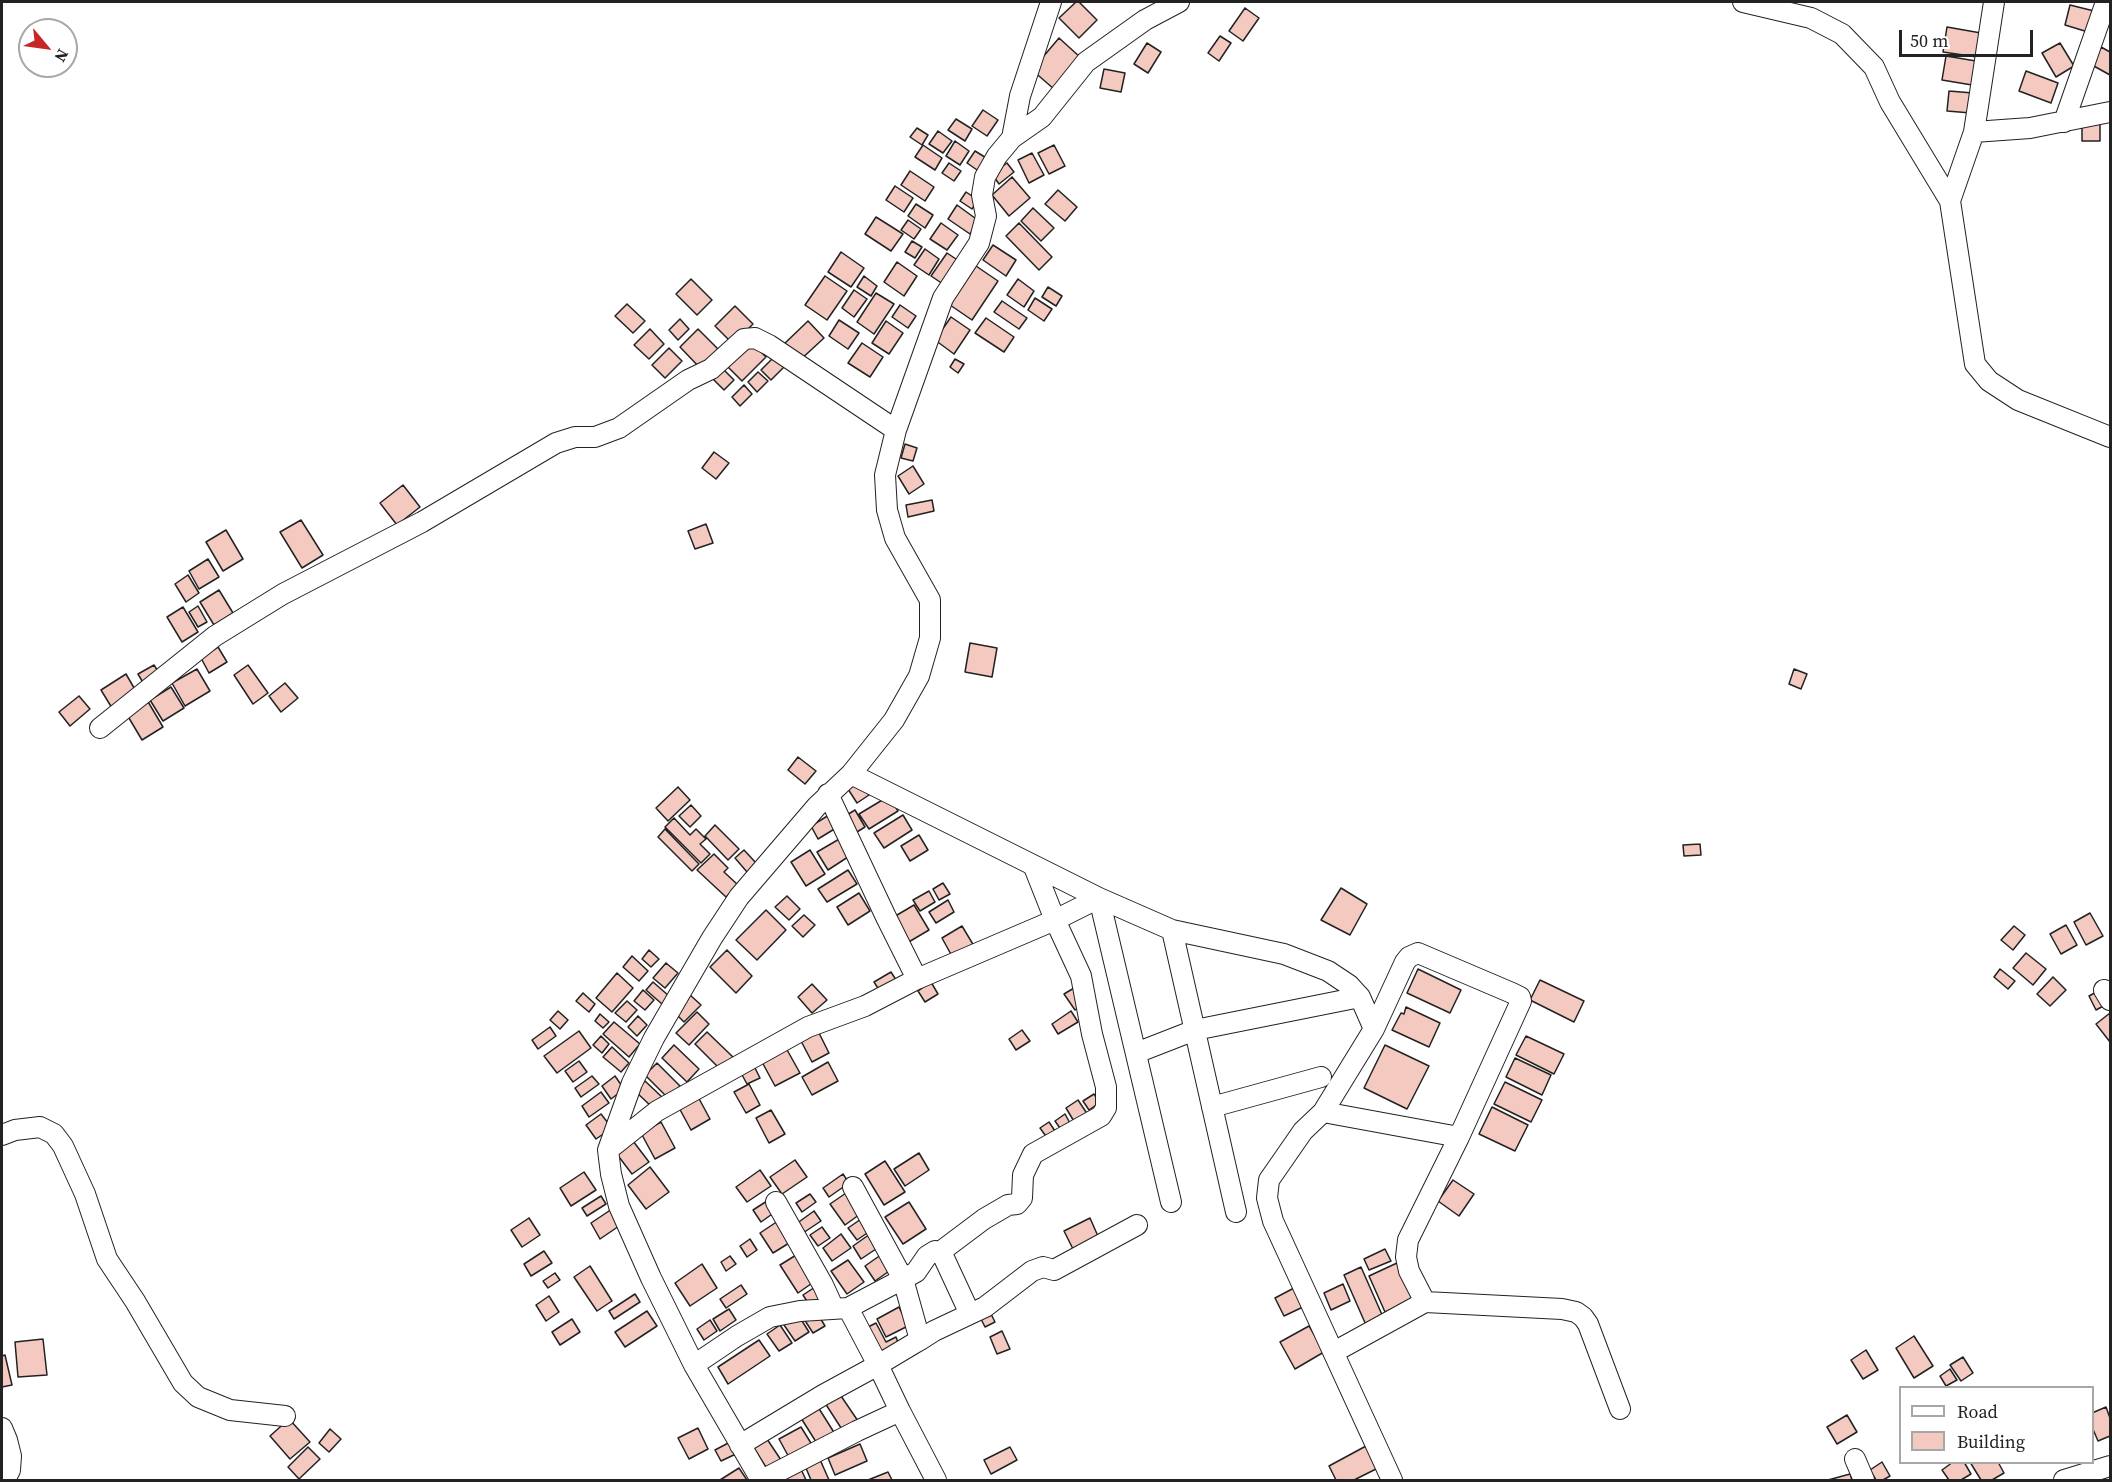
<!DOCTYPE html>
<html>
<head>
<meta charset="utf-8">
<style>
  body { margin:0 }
  #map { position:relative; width:2112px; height:1482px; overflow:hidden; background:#fff; font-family:"Source Serif 4",serif }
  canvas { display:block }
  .frame { position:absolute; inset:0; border:3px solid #222; pointer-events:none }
  .legend { position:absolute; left:1899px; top:1386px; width:195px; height:78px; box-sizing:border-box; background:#fff; border:2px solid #a7a7a7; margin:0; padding:8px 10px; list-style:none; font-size:18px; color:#222 }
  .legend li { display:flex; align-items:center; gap:12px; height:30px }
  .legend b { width:30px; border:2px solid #a7a7a7 }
  .north { position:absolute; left:18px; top:18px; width:60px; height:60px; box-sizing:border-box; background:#fff; border:2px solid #a7a7a7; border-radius:50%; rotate:119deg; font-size:16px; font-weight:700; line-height:24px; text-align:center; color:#222 }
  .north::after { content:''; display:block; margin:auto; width:21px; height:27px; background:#c62828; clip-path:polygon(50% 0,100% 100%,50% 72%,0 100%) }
  .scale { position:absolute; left:1899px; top:30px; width:134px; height:27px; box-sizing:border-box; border:3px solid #222; border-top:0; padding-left:8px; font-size:18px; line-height:21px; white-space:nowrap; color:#222; -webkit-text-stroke:4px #fff; paint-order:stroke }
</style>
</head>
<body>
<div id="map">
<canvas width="2112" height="1482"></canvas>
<div class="frame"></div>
<ul class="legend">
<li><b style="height:8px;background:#fff"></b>Road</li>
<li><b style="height:16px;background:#f3c9c0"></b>Building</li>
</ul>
<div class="north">N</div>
<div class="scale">50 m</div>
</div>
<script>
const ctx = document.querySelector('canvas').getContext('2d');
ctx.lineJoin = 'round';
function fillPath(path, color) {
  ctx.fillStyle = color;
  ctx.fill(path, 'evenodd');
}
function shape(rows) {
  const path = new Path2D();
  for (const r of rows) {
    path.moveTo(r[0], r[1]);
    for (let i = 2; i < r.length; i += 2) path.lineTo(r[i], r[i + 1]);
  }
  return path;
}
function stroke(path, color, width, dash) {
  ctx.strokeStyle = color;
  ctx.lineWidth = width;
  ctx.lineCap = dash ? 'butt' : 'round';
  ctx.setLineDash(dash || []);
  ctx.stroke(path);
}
const building = shape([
  [1076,2,1079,2,1097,20,1079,38,1059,18,1076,2],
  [2070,5,2094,11,2088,32,2065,25,2070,5],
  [1245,8,1259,18,1243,41,1229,31,1245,8],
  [1947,27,1981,33,1977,57,1943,52,1947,27],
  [1220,36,1231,43,1219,61,1208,53,1220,36],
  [1059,38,1080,57,1054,89,1032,70,1059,38],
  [1147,43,1161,52,1148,73,1134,64,1147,43],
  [2060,43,2074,66,2056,77,2042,53,2060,43],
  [2101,47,2110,52,2110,75,2092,65,2101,47],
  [1946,56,1976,61,1972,85,1942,80,1946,56],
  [1104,69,1125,73,1121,92,1100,88,1104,69],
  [2026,71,2058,83,2051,103,2019,91,2026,71],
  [1949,91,1973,93,1971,113,1947,111,1949,91],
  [983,110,998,120,987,136,972,126,983,110],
  [956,119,972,129,965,141,948,130,956,119],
  [2082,121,2100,121,2100,141,2082,141,2082,121],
  [917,128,928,135,922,145,910,137,917,128],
  [938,131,952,141,943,153,929,144,938,131],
  [955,141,969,151,960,165,946,156,955,141],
  [923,145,942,158,935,170,915,157,923,145],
  [1054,145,1065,166,1049,174,1038,153,1054,145],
  [975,151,988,159,980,172,967,163,975,151],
  [1032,153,1044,175,1029,183,1018,160,1032,153],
  [949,163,961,171,954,181,942,173,949,163],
  [1007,163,1014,172,999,184,992,174,1007,163],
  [910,171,934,187,925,201,901,185,910,171],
  [1012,177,1030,198,1009,216,992,195,1012,177],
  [895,186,913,198,904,212,886,200,895,186],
  [1058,190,1077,207,1065,221,1045,204,1058,190],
  [966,192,978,200,972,209,960,201,966,192],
  [916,204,933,215,925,228,908,216,916,204],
  [957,205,979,221,970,234,948,219,957,205],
  [1033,208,1054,228,1041,241,1021,221,1033,208],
  [876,217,903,234,891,251,865,234,876,217],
  [908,220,921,229,914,239,901,230,908,220],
  [941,223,958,235,947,250,930,239,941,223],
  [1019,223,1052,257,1039,270,1006,236,1019,223],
  [912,241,922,247,915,258,905,252,912,241],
  [993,245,1016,260,1006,276,983,260,993,245],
  [925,249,939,259,929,275,914,265,925,249],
  [841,252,864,268,851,287,828,272,841,252],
  [947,253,959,261,943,284,931,276,947,253],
  [897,262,917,276,904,296,884,282,897,262],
  [976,266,998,281,972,320,950,305,976,266],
  [825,276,847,291,827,320,805,305,825,276],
  [864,276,877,286,871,296,857,287,864,276],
  [691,279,712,300,697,315,676,294,691,279],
  [1018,279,1034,291,1024,307,1007,295,1018,279],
  [1048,287,1062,296,1056,306,1042,297,1048,287],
  [854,290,867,299,854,317,842,308,854,290],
  [876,293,894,304,874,334,857,322,876,293],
  [1035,298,1052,309,1044,321,1028,310,1035,298],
  [1002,301,1027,318,1019,329,994,312,1002,301],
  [627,304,645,321,633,333,615,316,627,304],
  [900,305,916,316,908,328,892,317,900,305],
  [735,306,753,324,733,344,715,326,735,306],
  [951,317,970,330,954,354,935,340,951,317],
  [986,318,1014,337,1004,352,975,333,986,318],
  [680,319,689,329,678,340,669,330,680,319],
  [839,320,859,333,848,349,829,336,839,320],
  [808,321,824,338,798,362,782,346,808,321],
  [886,321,903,333,889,354,872,343,886,321],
  [650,329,664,344,649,359,634,345,650,329],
  [698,329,721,352,702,370,680,347,698,329],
  [751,342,766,357,742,381,727,366,751,342],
  [862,343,883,357,870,377,848,363,862,343],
  [669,348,682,361,665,378,652,365,669,348],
  [777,354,787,364,771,380,761,370,777,354],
  [955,359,964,364,958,373,950,367,955,359],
  [722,368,734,380,724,390,712,378,722,368],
  [758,372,768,381,757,392,748,382,758,372],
  [744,385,752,394,740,406,732,397,744,385],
  [905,444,917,448,913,461,901,458,905,444],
  [714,452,729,463,716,479,702,468,714,452],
  [913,466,924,484,909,494,898,476,913,466],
  [403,485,420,507,397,525,380,503,403,485],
  [932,500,934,511,908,517,906,505,932,500],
  [301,520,323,555,302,568,280,532,301,520],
  [706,524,713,543,695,549,688,531,706,524],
  [226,530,243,559,223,571,206,542,226,530],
  [208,559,219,577,199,589,189,571,208,559],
  [188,575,199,593,186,602,175,584,188,575],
  [219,590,233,613,214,625,200,602,219,590],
  [198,606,207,622,198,627,189,612,198,606],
  [183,607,198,632,182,642,167,617,183,607],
  [970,643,997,648,992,677,965,672,970,643],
  [218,647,227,662,209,673,201,658,218,647],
  [154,665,161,676,145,686,138,674,154,665],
  [248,665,268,693,253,704,234,675,248,665],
  [197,669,210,691,185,706,172,683,197,669],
  [1794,669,1807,674,1801,689,1789,684,1794,669],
  [126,674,137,693,112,708,101,690,126,674],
  [285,683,298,698,281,712,269,696,285,683],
  [171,687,184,708,163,721,150,700,171,687],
  [79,696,90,709,70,726,59,712,79,696],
  [147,700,163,727,142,740,126,713,147,700],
  [798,757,816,771,805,784,788,770,798,757],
  [860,781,869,795,857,803,848,789,860,781],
  [678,787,690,800,668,821,656,808,678,787],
  [889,796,898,811,869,829,859,814,889,796],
  [691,805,701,816,690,827,679,816,691,805],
  [855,810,865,827,852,835,842,818,855,810],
  [834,812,841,825,818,839,811,826,834,812],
  [903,815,912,830,884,848,874,833,903,815],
  [674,818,690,835,696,829,706,839,700,844,710,854,701,863,665,827,674,818],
  [715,825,739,849,728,860,705,836,715,825],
  [665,829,699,864,692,871,658,837,665,829],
  [919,835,928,850,910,861,901,846,919,835],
  [841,838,851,855,828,870,817,852,841,838],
  [1700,844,1701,855,1684,856,1683,845,1700,844],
  [744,850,757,864,747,872,735,858,744,850],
  [810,850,825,874,806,886,791,862,810,850],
  [714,854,728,868,724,872,738,885,726,897,697,870,714,854],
  [848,870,857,884,827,902,818,889,848,870],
  [943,883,950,894,939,900,933,889,943,883],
  [1341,888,1367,904,1350,935,1321,920,1341,888],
  [929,891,935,902,920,911,913,900,929,891],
  [859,893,870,911,848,925,837,907,859,893],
  [787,896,800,909,789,920,775,907,787,896],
  [948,900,954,912,936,923,929,912,948,900],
  [914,905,929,930,907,943,892,918,914,905],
  [766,910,786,930,757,960,736,940,766,910],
  [2090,913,2103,936,2086,945,2074,922,2090,913],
  [804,915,815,925,803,937,792,926,804,915],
  [2066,925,2077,945,2061,954,2050,934,2066,925],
  [962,926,974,946,953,958,942,938,962,926],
  [2014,926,2025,935,2013,950,2001,940,2014,926],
  [649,950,659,959,651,967,642,959,649,950],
  [727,950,752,976,736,993,710,967,727,950],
  [2026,953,2046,969,2033,985,2013,968,2026,953],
  [632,956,648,971,639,981,623,967,632,956],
  [666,963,678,973,665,988,653,978,666,963],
  [1418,969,1461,990,1450,1013,1407,993,1418,969],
  [2000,969,2015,981,2008,989,1994,977,2000,969],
  [891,972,898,983,881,993,874,982,891,972],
  [617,973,633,988,612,1012,596,998,617,973],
  [2053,977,2066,990,2050,1006,2037,994,2053,977],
  [1540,980,1584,1001,1574,1022,1530,1000,1540,980],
  [653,982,669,996,662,1004,646,990,653,982],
  [931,982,938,994,925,1002,918,991,931,982],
  [812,984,827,1000,812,1013,798,997,812,984],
  [1074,988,1084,1004,1075,1010,1064,994,1074,988],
  [2102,989,2109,1003,2096,1010,2089,996,2102,989],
  [643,990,654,1000,645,1010,634,1001,643,990],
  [583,993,595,1004,589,1012,576,1001,583,993],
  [689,994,701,1005,684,1022,673,1011,689,994],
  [627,1001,637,1010,626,1022,615,1013,627,1001],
  [1406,1007,1440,1023,1429,1047,1392,1030,1401,1013,1404,1014,1406,1007],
  [558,1011,568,1020,560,1029,550,1020,558,1011],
  [1071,1011,1078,1022,1058,1034,1052,1024,1071,1011],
  [697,1012,709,1024,689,1045,676,1033,697,1012],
  [2110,1013,2110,1042,2096,1024,2110,1013],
  [600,1014,609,1022,603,1028,595,1021,600,1014],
  [638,1016,647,1025,637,1036,628,1027,638,1016],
  [614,1022,640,1044,629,1057,603,1034,614,1022],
  [550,1027,556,1036,538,1049,532,1040,550,1027],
  [1022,1030,1030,1041,1016,1050,1009,1039,1022,1030],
  [579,1031,591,1048,557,1073,544,1056,579,1031],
  [818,1031,829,1053,812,1062,801,1041,818,1031],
  [707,1032,734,1058,722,1071,695,1044,707,1032],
  [601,1036,609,1044,602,1053,593,1045,601,1036],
  [1526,1036,1564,1054,1554,1074,1516,1055,1526,1036],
  [674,1045,699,1069,687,1082,662,1058,674,1045],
  [1385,1045,1429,1066,1407,1109,1364,1088,1385,1045],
  [612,1047,629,1063,621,1072,603,1057,612,1047],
  [786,1048,800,1073,775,1086,762,1062,786,1048],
  [1515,1058,1551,1075,1542,1095,1506,1077,1515,1058],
  [579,1061,587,1072,573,1082,565,1071,579,1061],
  [828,1062,838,1081,812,1095,802,1077,828,1062],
  [657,1063,680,1086,668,1098,645,1075,657,1063],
  [754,1066,760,1078,747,1084,741,1073,754,1066],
  [592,1076,599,1084,581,1097,575,1088,592,1076],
  [615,1076,624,1089,611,1099,602,1086,615,1076],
  [645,1081,663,1098,653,1108,635,1091,645,1081],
  [1505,1082,1542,1100,1531,1122,1494,1104,1505,1082],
  [749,1084,760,1105,746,1113,734,1092,749,1084],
  [601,1092,609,1103,589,1117,582,1106,601,1092],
  [696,1093,710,1119,691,1130,677,1104,696,1093],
  [1094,1094,1099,1103,1089,1110,1083,1101,1094,1094],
  [1078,1100,1088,1115,1075,1123,1066,1108,1078,1100],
  [1492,1107,1528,1125,1515,1151,1479,1134,1492,1107],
  [771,1110,785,1134,769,1143,756,1118,771,1110],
  [601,1114,612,1128,596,1139,586,1125,601,1114],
  [1065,1114,1071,1125,1062,1131,1055,1121,1065,1114],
  [661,1122,675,1148,655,1159,641,1133,661,1122],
  [1049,1122,1057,1134,1048,1139,1040,1128,1049,1122],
  [633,1141,649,1162,632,1174,616,1153,633,1141],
  [919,1153,929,1170,905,1186,894,1169,919,1153],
  [795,1160,807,1177,782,1194,770,1177,795,1160],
  [885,1161,905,1192,884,1205,865,1174,885,1161],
  [650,1167,669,1192,646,1209,628,1185,650,1167],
  [760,1170,771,1186,747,1202,736,1187,760,1170],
  [584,1172,596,1190,571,1206,560,1188,584,1172],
  [843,1174,849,1183,829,1197,823,1188,843,1174],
  [1453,1180,1474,1194,1459,1216,1438,1201,1453,1180],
  [849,1191,863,1212,845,1225,830,1204,849,1191],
  [810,1194,816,1202,802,1212,796,1203,810,1194],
  [601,1196,606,1204,587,1216,582,1208,601,1196],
  [767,1201,775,1212,761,1222,753,1210,767,1201],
  [909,1202,926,1229,903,1244,885,1217,909,1202],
  [612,1209,622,1224,600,1239,591,1223,612,1209],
  [814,1211,821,1221,803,1233,796,1224,814,1211],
  [864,1217,873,1229,857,1240,848,1228,864,1217],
  [529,1218,540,1235,522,1247,511,1230,529,1218],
  [1090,1218,1101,1243,1076,1255,1064,1231,1090,1218],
  [781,1219,794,1240,773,1253,760,1233,781,1219],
  [822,1227,830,1238,818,1246,810,1235,822,1227],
  [841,1234,851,1248,832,1261,823,1248,841,1234],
  [870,1234,879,1247,861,1259,853,1246,870,1234],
  [750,1239,757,1250,747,1257,740,1246,750,1239],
  [1385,1249,1391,1261,1369,1270,1364,1259,1385,1249],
  [544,1251,552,1263,531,1276,524,1264,544,1251],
  [801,1252,818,1279,798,1293,780,1265,801,1252],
  [885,1252,895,1267,875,1281,865,1266,885,1252],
  [730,1256,736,1264,726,1271,721,1262,730,1256],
  [848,1260,864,1282,847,1294,831,1271,848,1260],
  [1397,1263,1413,1300,1385,1312,1369,1276,1397,1263],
  [702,1264,717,1288,690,1306,675,1283,702,1264],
  [590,1266,612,1301,597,1311,574,1277,590,1266],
  [1361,1267,1383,1317,1366,1325,1344,1275,1361,1267],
  [555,1273,560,1280,548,1288,543,1281,555,1273],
  [1343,1284,1350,1301,1331,1310,1324,1293,1343,1284],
  [741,1285,747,1294,726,1308,720,1299,741,1285],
  [818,1285,826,1296,810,1306,803,1295,818,1285],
  [1294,1288,1303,1307,1284,1316,1275,1298,1294,1288],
  [635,1294,640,1302,614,1319,609,1311,635,1294],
  [549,1296,559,1312,546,1321,536,1305,549,1296],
  [899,1307,908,1326,886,1337,877,1319,899,1307],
  [729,1309,736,1320,720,1331,713,1319,729,1309],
  [647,1311,657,1326,625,1347,615,1332,647,1311],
  [816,1311,825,1326,813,1333,804,1319,816,1311],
  [990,1312,995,1322,985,1327,980,1317,990,1312],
  [797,1313,809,1332,795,1341,782,1322,797,1313],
  [572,1319,580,1332,560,1345,552,1332,572,1319],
  [710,1320,717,1331,704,1340,697,1329,710,1320],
  [876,1323,886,1342,896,1337,899,1345,882,1354,868,1327,876,1323],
  [780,1325,792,1343,779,1351,767,1334,780,1325],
  [1309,1326,1324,1352,1295,1369,1280,1342,1309,1326],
  [1002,1331,1010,1349,997,1354,990,1337,1002,1331],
  [1914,1336,1933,1366,1914,1378,1896,1348,1914,1336],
  [43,1339,47,1375,18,1377,15,1342,43,1339],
  [759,1340,770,1356,728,1384,718,1367,759,1340],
  [1866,1350,1878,1370,1863,1379,1851,1360,1866,1350],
  [5,1355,12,1385,2,1387,2,1356,5,1355],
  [1963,1357,1973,1373,1961,1381,1950,1365,1963,1357],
  [1950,1369,1957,1380,1946,1386,1940,1376,1950,1369],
  [839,1393,858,1421,843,1431,825,1403,839,1393],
  [818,1407,835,1434,818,1445,801,1418,818,1407],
  [2106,1407,2110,1418,2110,1436,2098,1441,2092,1427,2092,1413,2106,1407],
  [1847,1415,1857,1432,1837,1444,1827,1427,1847,1415],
  [289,1419,310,1442,290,1459,270,1436,289,1419],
  [801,1427,814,1448,791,1461,779,1439,801,1427],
  [698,1428,708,1449,689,1459,678,1438,698,1428],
  [330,1429,341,1439,329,1452,319,1443,330,1429],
  [765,1436,783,1463,769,1472,752,1445,765,1436],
  [732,1441,738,1453,721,1461,715,1450,732,1441],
  [860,1444,867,1461,835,1475,828,1458,860,1444],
  [1366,1446,1378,1468,1354,1480,1336,1480,1329,1466,1366,1446],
  [308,1447,320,1459,299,1479,288,1467,308,1447],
  [1010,1447,1017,1460,991,1474,984,1460,1010,1447],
  [818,1455,829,1480,811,1480,803,1461,818,1455],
  [1882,1462,1890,1476,1883,1480,1876,1480,1870,1470,1882,1462],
  [1953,1462,1964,1462,1971,1474,1961,1480,1949,1480,1942,1470,1953,1462],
  [1970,1462,1998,1462,2004,1473,1992,1480,1981,1480,1970,1462],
  [800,1467,806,1480,786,1480,784,1474,800,1467],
  [739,1468,747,1480,720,1480,739,1468],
  [888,1472,892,1480,868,1480,888,1472],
  [1850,1474,1852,1480,1828,1480,1850,1474]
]);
fillPath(building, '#f3c9c0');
stroke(building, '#222', 1.5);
const minor = shape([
  [1743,2,1811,18,1842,34,1874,67,1890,102,1950,201],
  [1994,2,1974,132,1950,201,1975,364,1989,381,2018,400,2110,437],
  [2064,122,2106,2],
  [1974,132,2030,128,2110,112],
  [1012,138,1020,96,1051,2],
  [100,728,215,636,283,594,422,522,556,443,575,437,595,437,619,428,688,380,711,369,744,339,755,338,769,345,896,430],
  [851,774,1099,898,1172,930,1284,954,1328,971,1349,985,1360,997,1374,1029,1323,1112,1303,1131,1269,1180,1267,1198,1273,1221,1392,1480],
  [828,794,886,917,917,979],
  [1172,930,1236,1212],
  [2104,990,2110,1000],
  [1136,1053,1195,1030,1360,997],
  [1212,1107,1321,1077],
  [1323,1112,1459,1137],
  [2,1135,15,1130,40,1127,54,1134,63,1146,85,1194,107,1259,135,1301,183,1383,198,1397,230,1410,285,1416],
  [608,1150,657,1111,808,1027,865,1006,917,979,1055,920,1099,898,1171,1202],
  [776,1202,823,1285,834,1309],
  [940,1252,984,1219,1008,1205,1017,1204,1022,1198,1023,1175,1033,1154,1101,1116,1106,1108,1106,1087,1092,1034,1081,976,1055,920,1034,867],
  [1425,1302,1562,1309,1576,1312,1583,1317,1588,1324,1620,1409],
  [970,1314,985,1307,1032,1271,1043,1267,1054,1270,1137,1225],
  [1334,1352,1425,1302,1409,1271,1406,1257,1408,1240,1459,1137,1521,1001,1520,997,1512,993,1418,953,1409,957,1405,962,1374,1029],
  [694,1365,737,1336,770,1317,800,1311,848,1308,903,1279,853,1187],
  [900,1411,936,1480],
  [2,1428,7,1440,11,1456,10,1470,5,1480],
  [740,1445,823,1395,878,1365,848,1308],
  [1855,1459,1864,1480],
  [761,1480,694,1365,651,1278,619,1206,611,1174,608,1150,632,1083,654,1038,712,938,739,897,817,806,851,774,894,720,919,676,930,638,930,600,895,538,887,510,885,475,896,430,943,298,979,243,986,216,982,195,985,177,997,156,1012,138,1042,117,1086,62,1145,20,1179,2],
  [762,1480,857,1431,900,1411,878,1365,913,1344,920,1340,934,1331,970,1314,944,1258,940,1252,935,1251,927,1256,916,1272,903,1279,920,1340],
  [2064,1480,2110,1466]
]);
stroke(minor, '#222', 22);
stroke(minor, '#fff', 20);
</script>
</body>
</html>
